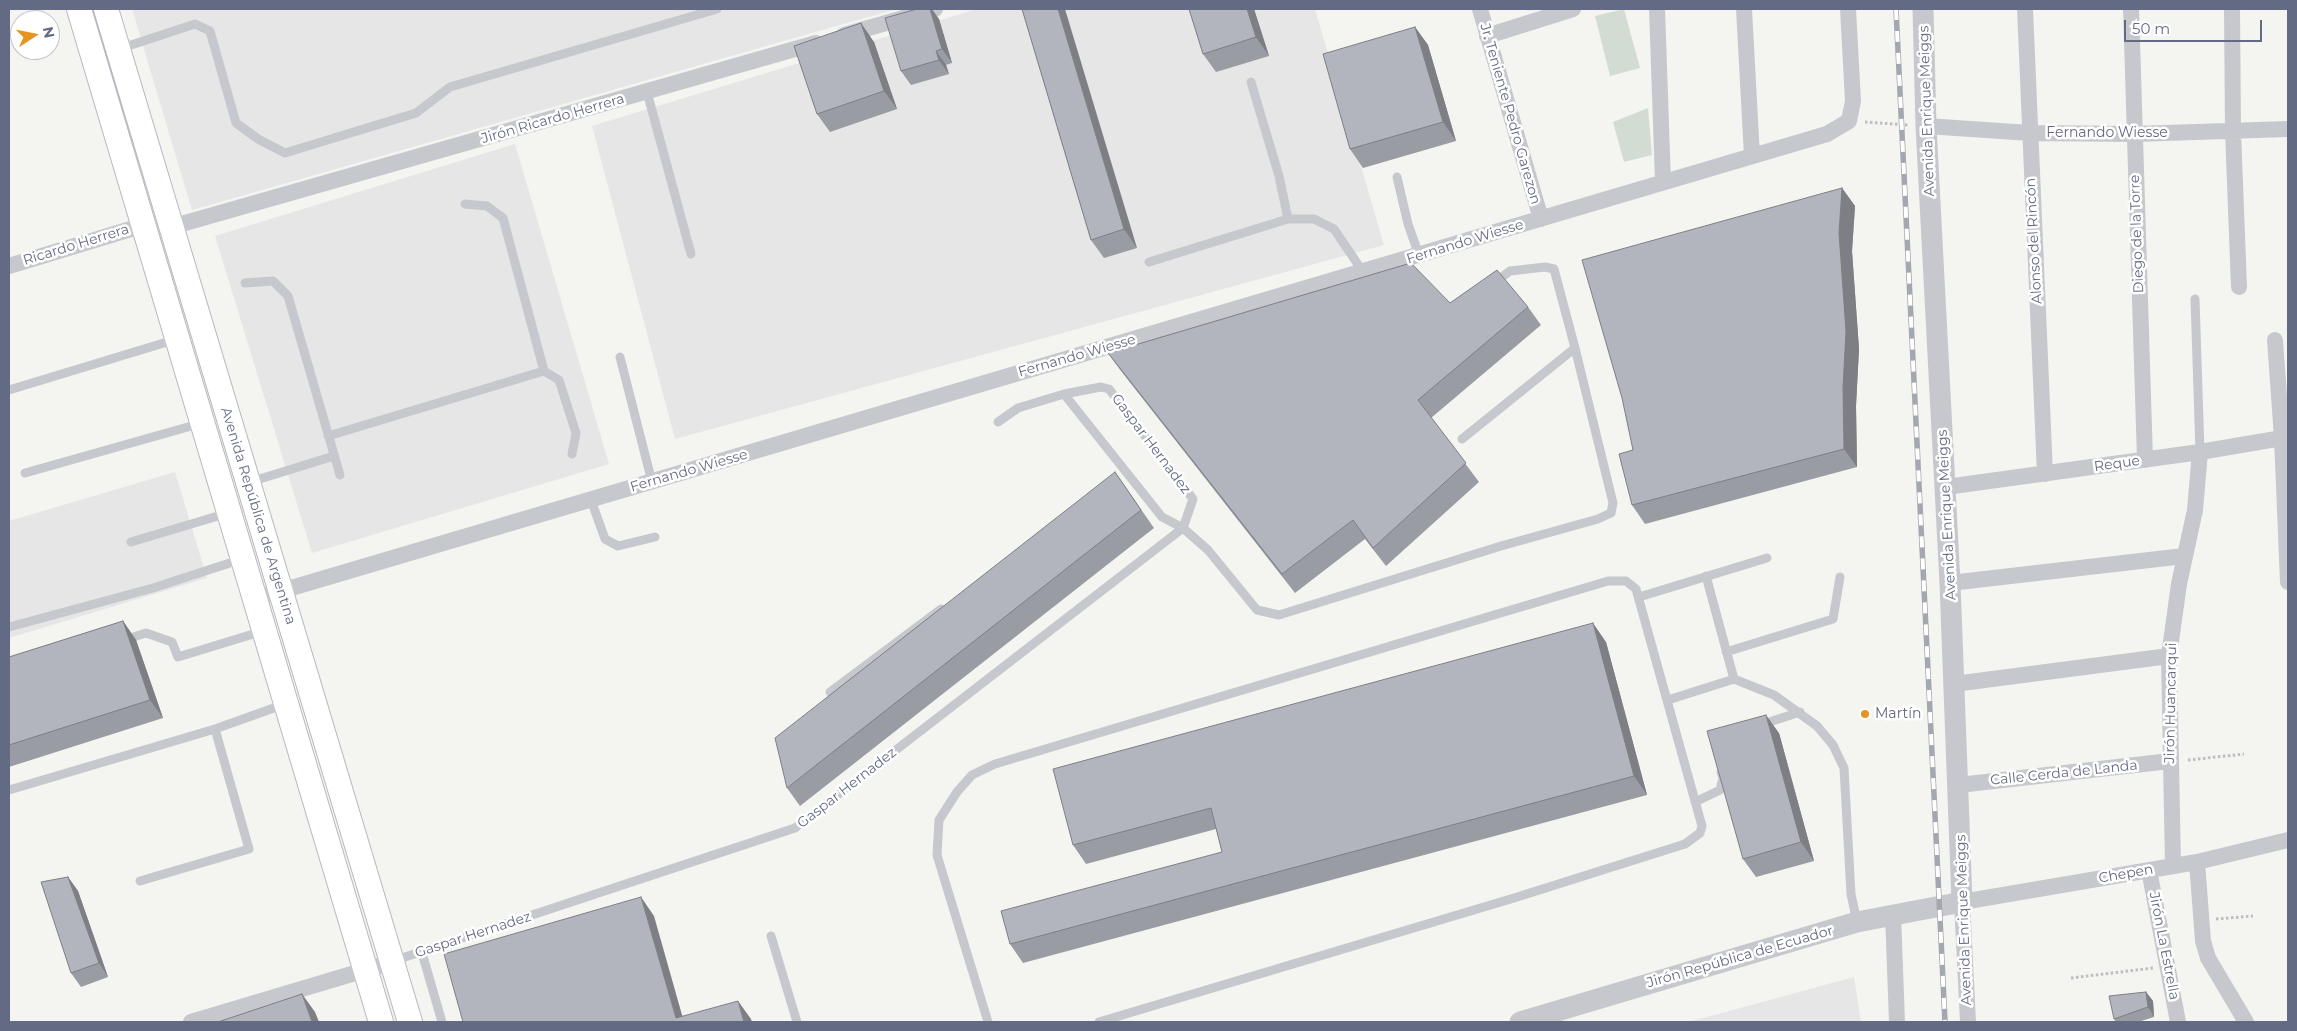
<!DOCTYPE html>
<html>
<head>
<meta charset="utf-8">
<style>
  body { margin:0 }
  #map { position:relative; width:2297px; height:1031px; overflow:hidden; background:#f4f5f1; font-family:Montserrat,sans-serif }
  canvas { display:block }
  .frame { position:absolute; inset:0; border:10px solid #636a83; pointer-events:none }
  .north { position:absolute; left:10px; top:10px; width:50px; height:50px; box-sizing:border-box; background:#fff; border:1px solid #c1c3cd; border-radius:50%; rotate:79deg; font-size:14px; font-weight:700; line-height:20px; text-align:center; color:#636a83 }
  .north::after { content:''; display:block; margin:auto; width:18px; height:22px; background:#e69420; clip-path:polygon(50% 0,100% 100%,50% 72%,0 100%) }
  .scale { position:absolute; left:2124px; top:20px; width:138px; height:22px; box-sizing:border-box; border:2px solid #636a83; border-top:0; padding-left:6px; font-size:15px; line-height:18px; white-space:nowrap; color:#636a83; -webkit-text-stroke:4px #fff; paint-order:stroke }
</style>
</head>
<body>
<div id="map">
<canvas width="2297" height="1031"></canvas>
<div class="frame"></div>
<div class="north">N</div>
<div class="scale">50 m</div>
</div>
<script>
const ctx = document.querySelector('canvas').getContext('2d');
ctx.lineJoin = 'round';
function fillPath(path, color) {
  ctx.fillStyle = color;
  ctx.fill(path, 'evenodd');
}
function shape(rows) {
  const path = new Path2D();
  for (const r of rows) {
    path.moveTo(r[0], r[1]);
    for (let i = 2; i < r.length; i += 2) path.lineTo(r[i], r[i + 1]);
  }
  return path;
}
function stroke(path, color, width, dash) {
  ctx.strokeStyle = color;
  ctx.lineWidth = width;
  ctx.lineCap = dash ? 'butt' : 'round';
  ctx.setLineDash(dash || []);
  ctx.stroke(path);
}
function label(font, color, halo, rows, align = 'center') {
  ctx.font = font + ' Montserrat,sans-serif';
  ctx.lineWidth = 5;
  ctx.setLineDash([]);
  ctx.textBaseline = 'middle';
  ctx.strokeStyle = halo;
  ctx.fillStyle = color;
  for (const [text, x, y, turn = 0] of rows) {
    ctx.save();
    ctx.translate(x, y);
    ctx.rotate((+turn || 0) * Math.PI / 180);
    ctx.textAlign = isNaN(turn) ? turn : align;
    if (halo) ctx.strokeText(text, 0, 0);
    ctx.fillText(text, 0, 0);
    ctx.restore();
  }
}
fillPath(shape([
  [132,9,896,9,192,210],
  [977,9,1315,9,1384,245,675,439,592,126],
  [515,144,609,464,312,553,215,236],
  [175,472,207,578,9,638,9,521],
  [1854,977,1861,1022,1689,1022]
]), '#e5e6e5');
fillPath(shape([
  [1624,9,1640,68,1610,76,1595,16],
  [1648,108,1652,155,1624,162,1613,122]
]), '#d3dcd3');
const secondary = shape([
  [79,9,381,1022],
  [106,9,410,1022]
]);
stroke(secondary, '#b7b8bf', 26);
stroke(shape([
  [1865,122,1908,125],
  [2188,760,2244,754],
  [2216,919,2253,916],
  [2071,978,2153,968]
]), '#bebec1', 3, [2.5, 2.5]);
stroke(shape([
  [119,49,195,24,210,31,236,123,258,139,285,153,416,113,450,87,717,9],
  [1251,82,1279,176,1288,219,1314,219,1334,229,1363,272],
  [647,92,691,254],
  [1397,177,1408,224,1419,255],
  [465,204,487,206,503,218,544,371],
  [1149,262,1288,219],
  [245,283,273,281,288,296,340,475],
  [2195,299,2200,452],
  [620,357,652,482],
  [9,390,177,339],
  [1064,394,1162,517,1183,528,1208,550,1257,610,1279,615,1501,546,1598,519,1611,513,1613,503,1575,348,1554,269,1545,267,1510,271,1494,283],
  [328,436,544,371,559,380,576,433,572,454],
  [1462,439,1575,348],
  [25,473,202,423],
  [250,482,334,456],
  [591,500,605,539,618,546,655,537],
  [131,542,228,513],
  [1706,576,1734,679],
  [1639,597,1767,558],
  [9,627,153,588,242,559],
  [124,640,146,633,172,642,178,657,263,631],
  [1726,652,1833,619,1840,577],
  [830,692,941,609],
  [1668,700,1734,679,1774,695,1817,726,1833,745,1844,768,1851,894,1857,922],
  [1760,725,1800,712],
  [9,790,215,729,285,704],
  [1695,802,1720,790,1723,778,1721,772],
  [140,881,249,849,215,729],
  [771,936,797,1022],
  [422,953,442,1022],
  [393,961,795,828,1183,528,1193,499,1109,389,1101,387,1064,394,1018,408,998,422],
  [988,1022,937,855,939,820,957,792,972,775,995,764,1608,581,1626,581,1636,589,1702,826,1700,833,1685,844,1514,898,1099,1022]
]), '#c7c8cd', 9);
stroke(shape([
  [1480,9,1541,219],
  [1657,9,1663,182],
  [1744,9,1752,156],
  [2025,9,2045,474],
  [2131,9,2145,460],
  [2232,9,2233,131,2239,287],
  [844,35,935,9],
  [1487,36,1573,9],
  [1926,126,2030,133,2134,134,2288,129],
  [171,227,816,43],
  [9,266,144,225],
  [2275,340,2282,438,2288,582],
  [1946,487,2200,452,2288,437],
  [1950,583,2184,556],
  [254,599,1827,134,1849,121,1853,101,1848,9],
  [1954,684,2169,656],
  [1959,785,2170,761],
  [2197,862,2203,941,2208,958,2246,1022],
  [2173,866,2169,656,2179,584,2195,510,2200,452],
  [2149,870,2178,1022],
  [1893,914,1897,1022],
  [191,1022,392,962],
  [1968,1022,1962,902,2197,862,2288,840]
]), '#c7c8cd', 16);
stroke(shape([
  [1520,1022,1857,922,1962,902,1950,583,1926,126,1923,9]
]), '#c7c8cd', 21);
stroke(secondary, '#fff', 24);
const rail = shape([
  [1896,9,1945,1022]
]);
stroke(rail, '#a4a7af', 5.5);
stroke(rail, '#fff', 4, [11]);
fillPath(shape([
  [1022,9,1137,248,1104,258,1091,240],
  [1254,9,1269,56,1216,72,1203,54],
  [939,19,952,63,946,65,949,74,911,85,901,71],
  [1415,27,1428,45,1456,141,1363,168,1350,149],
  [874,42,897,109,830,132,817,114],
  [1842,188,1855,206,1852,251,1859,349,1856,406,1857,467,1645,524,1632,505,1633,450],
  [1450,303,1528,307,1541,325,1431,418,1479,482,1386,566,1365,539,1295,593,1121,371,1108,353],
  [1115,472,1154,528,800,806,787,788],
  [123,621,136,640,163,718,9,767,9,657],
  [1606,642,1647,795,1023,963,1010,944,1222,852,1216,829,1086,864,1073,845],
  [1779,733,1814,861,1756,877,1743,859],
  [68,877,78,891,108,977,81,987,71,973],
  [2146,992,2153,1001,2154,1017,2138,1022,2116,1022,2114,1019]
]), '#999ca3');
fillPath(shape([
  [930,9,932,9,939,19,952,63,942,49],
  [1058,9,1065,9,1137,248,1124,229],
  [1247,9,1254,9,1269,56,1256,37],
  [861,23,874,42,897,109,884,91],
  [1415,27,1428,45,1456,141,1443,122],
  [936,51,946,65,949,74,939,60],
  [1842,188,1855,206,1852,251,1859,349,1856,406,1857,467,1844,449,1839,233],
  [123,621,136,640,163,718,150,700],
  [1593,623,1606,642,1647,795,1634,776],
  [1766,715,1779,733,1814,861,1801,842],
  [68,877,78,891,108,977,99,963],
  [641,897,654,916,684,1022,676,1018],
  [2146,992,2153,1001,2154,1017,2148,1007],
  [302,994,315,1012,319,1022,312,1022],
  [738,1001,751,1019,752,1022,744,1022]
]), '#7d7f84');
const building = shape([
  [917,9,930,9,942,49,936,51,939,60,901,71,885,18,917,9],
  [1022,9,1058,9,1124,229,1091,240,1022,9],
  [1189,9,1247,9,1256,37,1203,54,1189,9],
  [861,23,884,91,817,114,794,46,861,23],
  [1415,27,1443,122,1350,149,1323,54,1415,27],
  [1842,188,1839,233,1846,331,1843,388,1844,449,1632,505,1619,454,1633,450,1622,398,1582,260,1842,188],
  [1411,263,1450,303,1497,270,1528,307,1418,400,1466,463,1373,548,1353,520,1282,574,1108,353,1411,263],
  [1115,472,1141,510,787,788,775,738,1115,472],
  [123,621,150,700,9,745,9,657,123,621],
  [1593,623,1634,776,1010,944,1001,911,1222,852,1211,808,1073,845,1053,769,1593,623],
  [1766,715,1801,842,1743,859,1707,731,1766,715],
  [68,877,99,963,71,973,41,882,68,877],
  [641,897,676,1018,738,1001,744,1022,463,1022,444,954,641,897],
  [2146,992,2148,1007,2114,1019,2109,996,2146,992],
  [302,994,312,1022,218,1022,302,994]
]);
fillPath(building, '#b2b5bd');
stroke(building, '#7d7f84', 1);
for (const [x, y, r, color] of [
  [1865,714,5,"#e69420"]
]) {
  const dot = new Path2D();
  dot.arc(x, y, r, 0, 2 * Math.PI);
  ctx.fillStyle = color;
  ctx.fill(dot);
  stroke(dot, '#fff', 2);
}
label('14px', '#636a83', '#fff', [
  ["Avenida Enrique Meiggs",1927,111,-92],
  ["Jr. Teniente Pedro Garezon",1510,114,74],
  ["Jirón Ricardo Herrera",553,119,-16],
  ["Fernando Wiesse",2107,133],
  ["Diego de la Torre",2137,234,-92],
  ["Alonso del Rincón",2034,241,-93],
  ["Fernando Wiesse",1465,242,-17],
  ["Ricardo Herrera",76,245,-17],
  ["Fernando Wiesse",1077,356,-16],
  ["Gaspar Hernadez",1151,444,53],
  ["Reque",2117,464,-8],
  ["Fernando Wiesse",689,471,-16],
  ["Avenida Enrique Meiggs",1947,515,-93],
  ["Avenida República de Argentina",258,516,73],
  ["Jirón Huancarqui",2171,703,-89],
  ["Calle Cerda de Landa",2064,773,-6],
  ["Gaspar Hernadez",847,788,-38],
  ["Chepen",2126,874,-10],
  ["Avenida Enrique Meiggs",1964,920,-92],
  ["Gaspar Hernadez",473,935,-18],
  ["Jirón La Estrella",2164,946,79],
  ["Jirón República de Ecuador",1740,957,-16]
]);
label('14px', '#636a83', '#fff', [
  ["Martín",1875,714]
], 'left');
</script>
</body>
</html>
